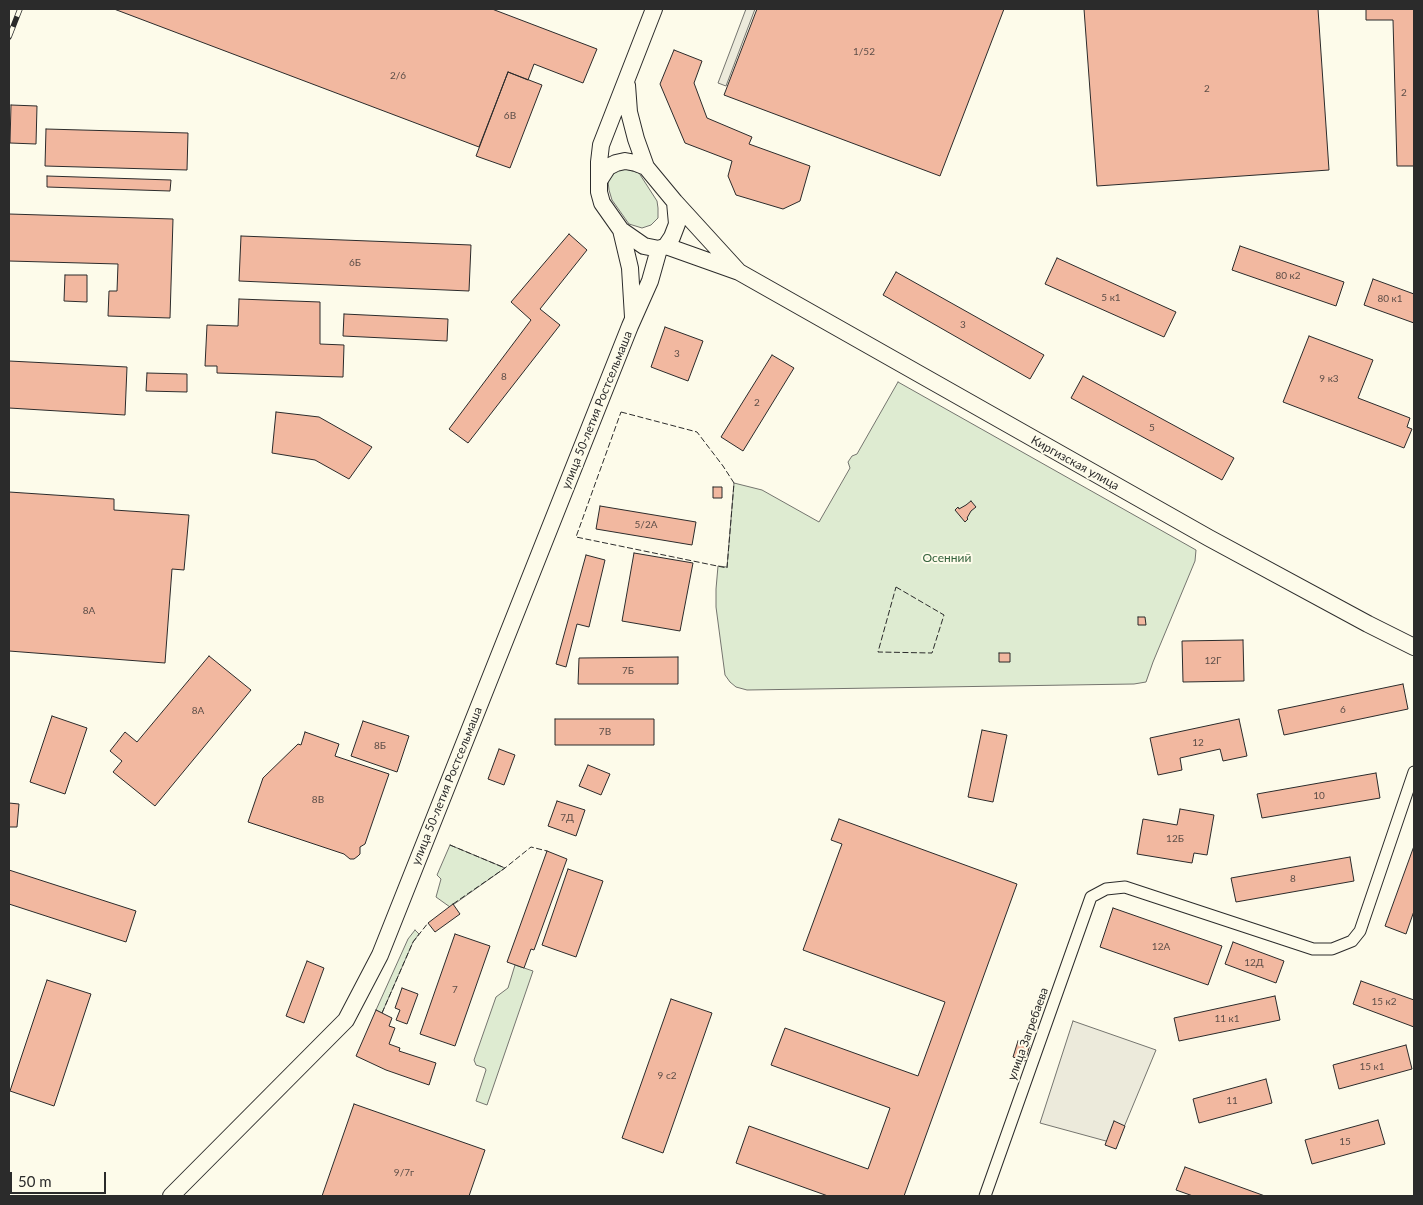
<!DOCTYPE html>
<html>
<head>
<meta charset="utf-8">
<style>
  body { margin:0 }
  #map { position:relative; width:1423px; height:1205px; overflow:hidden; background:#fdfbea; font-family:Lato,sans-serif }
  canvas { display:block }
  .frame { position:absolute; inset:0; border:10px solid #2b2b2b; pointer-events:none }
  .scale { position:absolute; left:10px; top:1172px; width:96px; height:22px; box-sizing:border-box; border:2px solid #2b2b2b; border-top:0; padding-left:6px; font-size:15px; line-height:18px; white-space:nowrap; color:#2b2b2b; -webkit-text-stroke:4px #fdfbea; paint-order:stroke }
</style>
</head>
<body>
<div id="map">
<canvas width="1423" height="1205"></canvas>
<div class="frame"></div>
<div class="scale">50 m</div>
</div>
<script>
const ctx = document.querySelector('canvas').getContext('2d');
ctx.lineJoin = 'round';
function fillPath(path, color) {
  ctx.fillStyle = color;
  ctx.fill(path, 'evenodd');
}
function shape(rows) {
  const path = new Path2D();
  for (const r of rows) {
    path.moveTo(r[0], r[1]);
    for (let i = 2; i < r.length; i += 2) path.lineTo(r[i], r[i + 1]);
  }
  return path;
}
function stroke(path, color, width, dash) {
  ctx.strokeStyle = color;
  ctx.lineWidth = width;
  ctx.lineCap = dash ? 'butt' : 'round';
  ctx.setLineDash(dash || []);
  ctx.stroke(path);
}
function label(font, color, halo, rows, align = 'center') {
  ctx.font = font + ' Lato,sans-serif';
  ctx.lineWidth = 4;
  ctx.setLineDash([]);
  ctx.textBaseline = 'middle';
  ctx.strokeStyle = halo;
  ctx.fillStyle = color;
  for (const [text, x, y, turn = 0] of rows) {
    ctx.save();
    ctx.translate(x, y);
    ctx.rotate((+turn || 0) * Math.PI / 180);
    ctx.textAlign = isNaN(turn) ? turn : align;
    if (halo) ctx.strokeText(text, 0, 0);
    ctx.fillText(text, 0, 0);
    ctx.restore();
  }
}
const green = shape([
  [626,169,639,173,657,201,658,208,658,218,651,225,642,228,629,224,612,200,609,190,608,181,612,175,618,170,626,169],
  [898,382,1196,550,1195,561,1153,662,1146,682,1134,684,747,690,736,687,730,682,725,675,716,607,716,589,718,566,727,567,734,483,762,490,819,522,850,468,848,462,852,456,857,454,898,382],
  [450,845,505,868,450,907,436,897,441,879,437,875,450,845],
  [415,930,419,934,413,942,382,1013,376,1010,408,939,415,930],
  [515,965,533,971,487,1105,476,1101,486,1070,485,1068,476,1065,474,1060,496,997,508,988,515,965]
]);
fillPath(green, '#deebd1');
stroke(green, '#74746e', 1);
const parking = shape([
  [746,9,755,9,726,86,718,83,746,9],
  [1073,1021,1156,1050,1117,1144,1040,1123,1073,1021]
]);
fillPath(parking, '#eceadb');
stroke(parking, '#74746e', 1);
const building = shape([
  [114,9,492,9,597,49,583,83,534,64,528,80,508,72,479,147,114,9],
  [757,9,1004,9,940,176,724,95,757,9],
  [1084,9,1318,9,1329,170,1097,186,1084,9],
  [1366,9,1414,9,1414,166,1397,166,1393,20,1366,20,1366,9],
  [674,50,702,61,694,83,707,118,752,137,749,144,810,166,800,201,783,209,736,195,728,176,732,161,685,143,660,84,674,50],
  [508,72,542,85,510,168,476,156,508,72],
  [11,105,37,106,36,144,10,143,11,105],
  [46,129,188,133,187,170,45,166,46,129],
  [47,176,171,180,170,191,47,187,47,176],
  [9,214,173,219,170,318,108,316,109,291,117,291,118,264,9,261,9,214],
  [569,234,587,250,540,309,560,325,468,443,449,429,531,320,511,302,569,234],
  [241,236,471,245,469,291,239,281,241,236],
  [1240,246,1344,282,1336,306,1232,270,1240,246],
  [1057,258,1176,312,1164,337,1045,284,1057,258],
  [896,272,1044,355,1030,379,883,295,896,272],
  [65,275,87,275,87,302,64,301,65,275],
  [1373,279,1414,294,1414,323,1364,305,1373,279],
  [239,299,320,302,320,344,344,345,343,377,217,373,217,366,205,366,207,325,238,326,239,299],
  [344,314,448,319,447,341,343,336,344,314],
  [665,327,703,341,688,381,651,367,665,327],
  [1309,336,1373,360,1358,398,1410,418,1407,427,1412,429,1404,448,1283,402,1309,336],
  [772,355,794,368,743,451,721,437,772,355],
  [9,361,127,367,125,415,9,408,9,361],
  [147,373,187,374,187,392,146,391,147,373],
  [1083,376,1234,458,1222,480,1071,398,1083,376],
  [276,412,319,417,372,447,349,479,315,460,272,453,276,412],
  [713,487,722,487,722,498,713,498,713,487],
  [9,492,114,499,114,510,189,515,184,570,172,569,165,663,9,651,9,492],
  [971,501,976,507,971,511,967,518,968,519,965,522,955,510,958,507,959,509,966,505,971,501],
  [600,506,696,522,692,545,596,529,600,506],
  [634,553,693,563,680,631,622,621,634,553],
  [586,555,605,560,589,627,577,624,566,667,556,664,586,555],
  [1138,617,1145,617,1146,625,1138,625,1138,617],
  [1243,640,1244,681,1183,682,1182,641,1243,640],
  [999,653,1010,653,1010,662,999,662,999,653],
  [209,656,251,690,155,806,113,772,122,761,110,751,125,732,137,742,209,656],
  [678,657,678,684,578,684,579,658,678,657],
  [1403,684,1408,709,1284,735,1278,710,1403,684],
  [52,716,87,728,65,794,30,782,52,716],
  [555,719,654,719,654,745,555,745,555,719],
  [1239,719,1247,756,1223,761,1220,749,1180,758,1182,770,1158,775,1150,738,1239,719],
  [363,721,409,736,397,772,351,756,363,721],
  [982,730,1007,735,993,802,968,797,982,730],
  [305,732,339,744,335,756,389,774,365,844,360,847,360,854,358,856,354,859,350,859,344,854,248,822,263,778,298,744,301,745,305,732],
  [499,749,515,755,504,785,488,779,499,749],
  [588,765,610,774,601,795,579,786,588,765],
  [1376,773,1380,798,1262,818,1257,794,1376,773],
  [557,801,585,810,576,836,548,826,557,801],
  [9,803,19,804,17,827,9,827,9,803],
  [1180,809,1214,815,1207,855,1194,853,1192,863,1137,854,1143,819,1177,825,1180,809],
  [839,819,1017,884,904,1196,828,1196,736,1163,749,1126,868,1169,890,1108,771,1065,785,1028,918,1076,945,1002,803,950,842,844,831,840,839,819],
  [1414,846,1414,911,1406,934,1385,926,1414,846],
  [547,851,567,859,534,950,531,949,524,968,507,962,547,851],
  [1350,857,1354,881,1236,902,1231,878,1350,857],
  [568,869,603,881,576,957,542,945,568,869],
  [9,870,136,911,126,942,9,904,9,870],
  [453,904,460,914,435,932,428,923,453,904],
  [1113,908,1222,946,1208,985,1100,947,1113,908],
  [455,934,490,946,455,1046,420,1034,455,934],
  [1233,942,1284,961,1276,983,1225,964,1233,942],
  [307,961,324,968,304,1023,286,1016,307,961],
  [47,980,91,994,54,1106,10,1091,47,980],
  [1361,981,1414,1000,1414,1027,1353,1004,1361,981],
  [402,988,418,994,407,1024,396,1020,400,1010,395,1008,402,988],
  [1275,996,1280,1020,1179,1041,1174,1018,1275,996],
  [671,999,712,1013,663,1153,622,1138,671,999],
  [376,1010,392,1018,389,1026,395,1028,389,1044,400,1048,399,1051,436,1063,429,1085,386,1070,356,1056,376,1010],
  [1018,1041,1030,1045,1025,1061,1013,1057,1018,1041],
  [1406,1045,1412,1069,1339,1089,1333,1065,1406,1045],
  [1266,1079,1272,1103,1199,1123,1193,1099,1266,1079],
  [354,1104,485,1150,469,1196,322,1196,354,1104],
  [1378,1120,1385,1144,1312,1164,1305,1140,1378,1120],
  [1114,1121,1125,1126,1116,1149,1105,1145,1114,1121],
  [1185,1167,1265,1196,1193,1196,1176,1190,1185,1167]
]);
fillPath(building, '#f2b8a0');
stroke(building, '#2b2b2b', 1);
const minor = shape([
  [985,1196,1091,897,1106,889,1125,887,1313,949,1332,949,1352,941,1360,931,1414,772]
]);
const secondary = shape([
  [654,9,601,145,599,162,599,192,602,203,621,230,644,246,659,249,666,246,672,237,677,224,675,202],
  [627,85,629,112,636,139,646,167],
  [599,181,608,167,616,163,625,161,636,163,646,167,675,202,738,271],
  [621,230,630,268,633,317],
  [666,246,739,272,1209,538,1368,624,1414,647],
  [171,1196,346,1020,380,955,630,326,650,281,659,249]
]);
stroke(minor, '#2b2b2b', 13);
stroke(secondary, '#2b2b2b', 18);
stroke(minor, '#fdfbea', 11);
stroke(secondary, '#fdfbea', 16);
const rail = shape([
  [9,37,20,9]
]);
stroke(rail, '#2b2b2b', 5.5);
stroke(rail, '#fdfbea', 4, [11]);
stroke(shape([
  [621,412,697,432,723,466,734,483,727,568,576,537,621,412],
  [896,587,944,615,932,653,878,652,896,587],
  [450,845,505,868],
  [453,904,505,868,531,847,547,851],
  [382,1013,413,942,428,923]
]), '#2b2b2b', 1, [6, 2.5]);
label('10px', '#5d4e48', null, [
  ["1/52",864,52],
  ["2/6",398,76],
  ["2",1207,89],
  ["2",1404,93],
  ["6В",510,116],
  ["6Б",355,263],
  ["80 к2",1288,276],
  ["5 к1",1111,298],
  ["80 к1",1390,299],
  ["3",963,325],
  ["3",677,354],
  ["8",504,377],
  ["9 к3",1329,379],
  ["2",757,403],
  ["5",1152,428],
  ["5/2А",646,525],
  ["8А",89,611],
  ["12Г",1213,661],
  ["7Б",628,671],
  ["6",1343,710],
  ["8А",198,711],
  ["7В",605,732],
  ["12",1198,743],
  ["8Б",380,746],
  ["10",1319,796],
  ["8В",318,800],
  ["7Д",567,818],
  ["12Б",1175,839],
  ["8",1293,879],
  ["12А",1161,947],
  ["12Д",1254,963],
  ["7",455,990],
  ["15 к2",1384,1002],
  ["11 к1",1227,1019],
  ["15 к1",1372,1067],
  ["9 с2",667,1076],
  ["11",1232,1101],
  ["15",1345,1142],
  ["9/7г",404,1173]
]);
label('12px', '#2b2b2b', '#fdfbea', [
  ["улица 50-летия Ростсельмаша",597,410,-68],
  ["Киргизская улица",1075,463,29],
  ["улица 50-летия Ростсельмаша",447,786,-68],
  ["улица Загребаева",1028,1034,-70]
]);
label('12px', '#34623c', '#fdfbea', [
  ["Осенний",947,558]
]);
</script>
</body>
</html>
